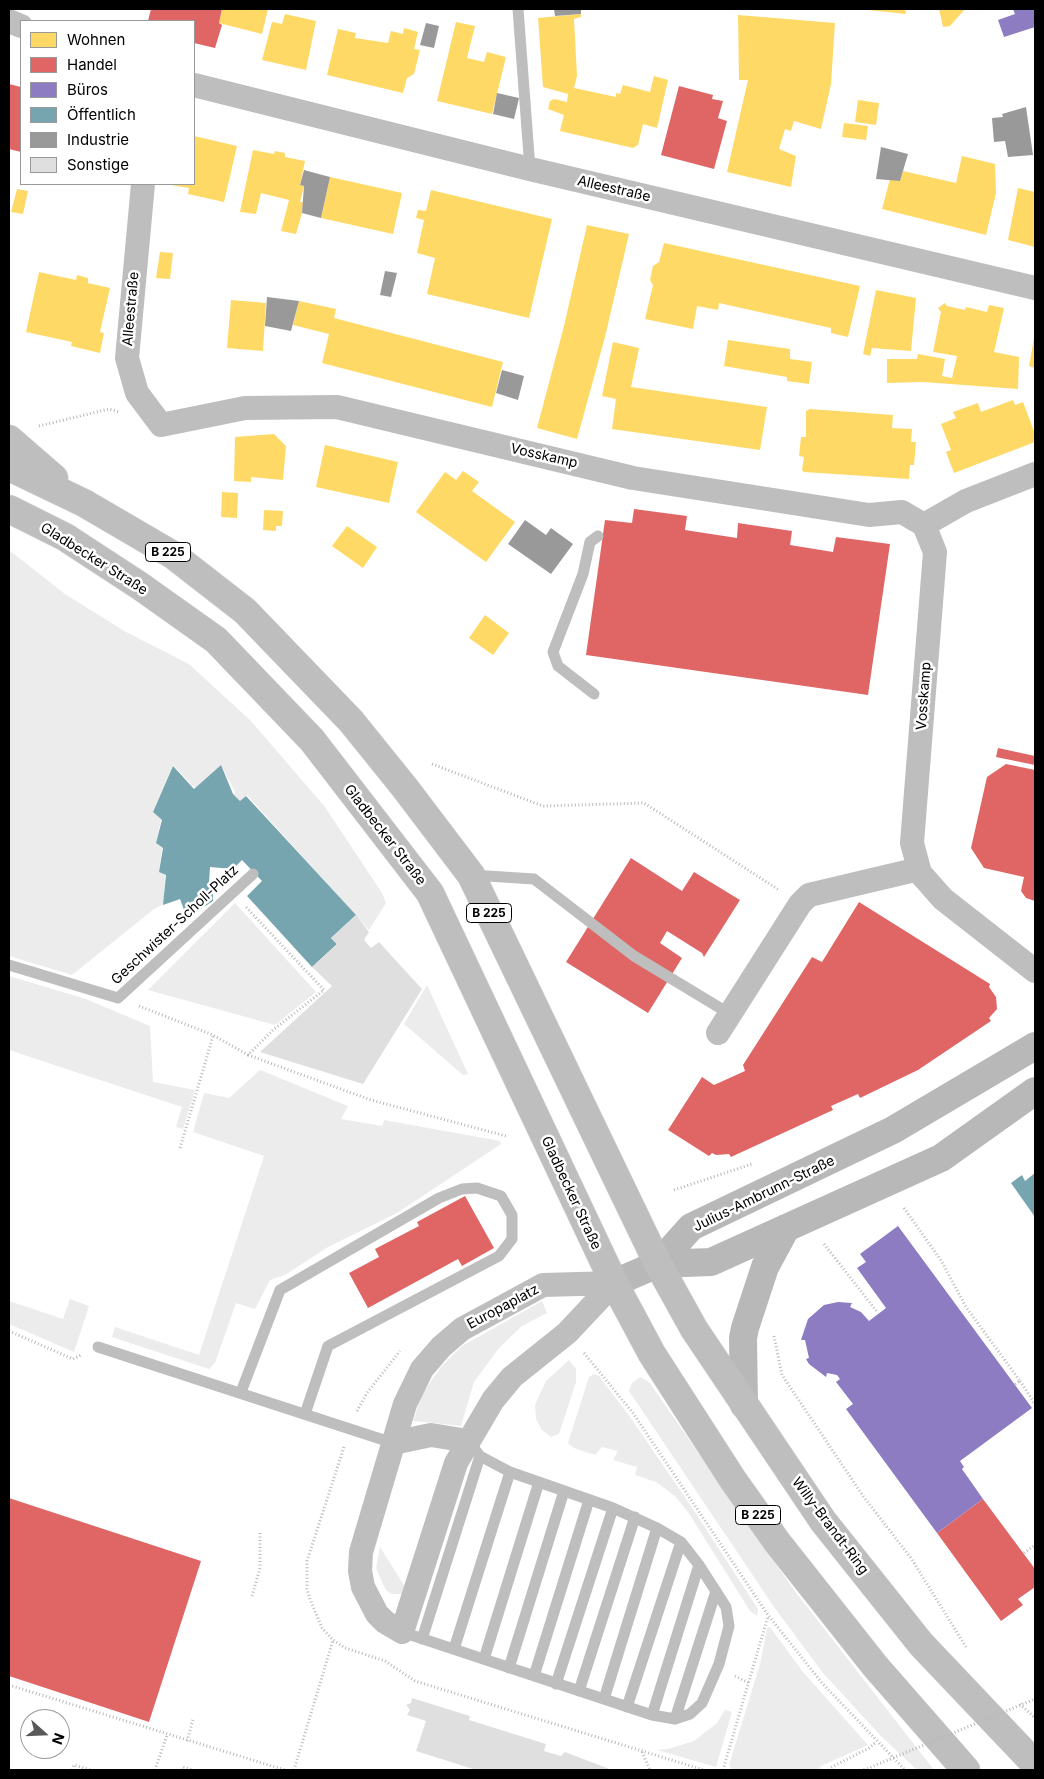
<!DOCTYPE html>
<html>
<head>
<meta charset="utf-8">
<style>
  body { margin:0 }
  #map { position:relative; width:1044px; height:1779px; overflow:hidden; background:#fff; font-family:Inter,sans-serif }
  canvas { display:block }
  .frame { position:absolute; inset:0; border:10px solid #000; pointer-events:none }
  .legend { position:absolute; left:20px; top:20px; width:175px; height:165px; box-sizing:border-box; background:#fff; border:1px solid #999; margin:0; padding:6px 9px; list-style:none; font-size:15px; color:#000 }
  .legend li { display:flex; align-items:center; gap:10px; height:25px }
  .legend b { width:25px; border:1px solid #999 }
  .north { position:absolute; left:20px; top:1709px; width:50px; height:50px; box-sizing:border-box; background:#fff; border:1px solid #999; border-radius:50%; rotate:110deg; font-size:14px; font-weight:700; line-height:20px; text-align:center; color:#000 }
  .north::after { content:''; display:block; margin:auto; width:18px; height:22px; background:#595959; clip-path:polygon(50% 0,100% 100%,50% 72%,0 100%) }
</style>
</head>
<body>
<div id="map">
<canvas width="1044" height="1779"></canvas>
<div class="frame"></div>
<ul class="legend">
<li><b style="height:14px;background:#ffd966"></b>Wohnen</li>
<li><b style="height:14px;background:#e06666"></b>Handel</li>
<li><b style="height:14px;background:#8e7cc3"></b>Büros</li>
<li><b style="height:14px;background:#76a5af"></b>Öffentlich</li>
<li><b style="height:14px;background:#999"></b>Industrie</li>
<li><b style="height:14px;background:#dfdfdf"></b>Sonstige</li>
</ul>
<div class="north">N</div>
</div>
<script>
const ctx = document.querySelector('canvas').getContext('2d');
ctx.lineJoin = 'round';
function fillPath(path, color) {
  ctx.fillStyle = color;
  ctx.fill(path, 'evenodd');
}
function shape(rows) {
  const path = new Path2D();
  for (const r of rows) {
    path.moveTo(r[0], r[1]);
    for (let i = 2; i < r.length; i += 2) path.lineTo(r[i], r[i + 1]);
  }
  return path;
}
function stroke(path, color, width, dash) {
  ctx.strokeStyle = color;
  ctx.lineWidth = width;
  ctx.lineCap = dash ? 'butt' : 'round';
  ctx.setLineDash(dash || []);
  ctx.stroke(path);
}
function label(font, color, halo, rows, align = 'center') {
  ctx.font = font + ' Inter,sans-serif';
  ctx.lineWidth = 5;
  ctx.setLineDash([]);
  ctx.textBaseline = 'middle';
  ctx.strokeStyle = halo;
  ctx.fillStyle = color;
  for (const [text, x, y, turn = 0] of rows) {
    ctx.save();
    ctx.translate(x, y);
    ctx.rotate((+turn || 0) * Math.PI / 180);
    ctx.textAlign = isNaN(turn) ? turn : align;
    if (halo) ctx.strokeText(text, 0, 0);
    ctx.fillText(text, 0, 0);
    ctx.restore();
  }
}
fillPath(shape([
  [9,550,65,594,126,632,189,664,251,721,325,807,382,893,386,903,369,930,247,795,240,801,233,794,235,792,221,765,195,788,173,765,153,811,161,820,156,843,162,848,159,872,165,875,164,901,162,905,154,909,72,975,9,956],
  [235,903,316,992,275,1025,148,990],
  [9,976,86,999,150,1026,153,1082,195,1090,183,1129,176,1127,182,1107,9,1050],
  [427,985,468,1074,463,1075,404,1024],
  [260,1070,348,1106,341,1119,382,1126,384,1120,500,1141,501,1144,397,1213,328,1247,285,1275,270,1280,255,1309,236,1303,215,1363,209,1369,112,1337,115,1327,199,1355,264,1156,193,1132,204,1093,229,1098],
  [70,1299,89,1306,74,1352,9,1324,9,1301,63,1319],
  [542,1301,547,1313,522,1326,499,1348,474,1382,461,1426,413,1421,422,1394,441,1367,462,1346],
  [569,1360,576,1369,576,1382,559,1434,551,1437,542,1430,536,1419,535,1405,546,1381],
  [594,1374,599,1376,630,1417,695,1512,758,1609,757,1616,750,1611,688,1512,675,1496,656,1482,635,1475,637,1467,613,1460,618,1451,602,1447,595,1455,574,1448,568,1443,589,1377],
  [640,1377,649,1382,794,1590,934,1770,917,1770,881,1736,823,1673,774,1607,629,1391,632,1383],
  [380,1547,407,1590,402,1594,392,1594,386,1590,382,1582,376,1568],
  [770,1627,803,1672,868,1745,821,1766,819,1770,732,1770,729,1765,760,1664,767,1628],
  [725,1710,732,1712,716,1767,657,1750,668,1749,694,1741,717,1723]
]), '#ececec');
fillPath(shape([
  [222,9,268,9,262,34,219,23],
  [868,9,905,9,906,14,868,10],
  [939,9,965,9,950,26,943,27],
  [285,14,316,21,306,70,262,60,272,22,282,24],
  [581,14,581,17,574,19,577,76,574,88,616,97,616,93,620,94,623,85,650,92,654,76,668,80,657,128,643,124,638,145,633,148,560,131,564,115,548,109,550,101,554,99,567,102,568,94,543,87,538,18],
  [738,15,835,23,831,84,821,129,794,121,791,131,785,129,779,149,796,156,791,187,727,172,748,80,739,80],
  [456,22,475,26,467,58,484,62,487,52,506,57,492,114,437,101],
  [404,28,418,32,414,49,420,50,414,74,407,78,403,93,327,75,338,29,356,33,355,38,388,43,391,31,403,34],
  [858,100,879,103,876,125,855,122],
  [844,123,868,126,866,140,842,137],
  [194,136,237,146,224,202,188,194,189,188,171,185,194,184],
  [253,150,274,154,275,151,285,153,285,157,305,161,300,185,304,186,300,202,303,202,302,213,296,234,281,231,289,200,261,193,256,214,240,212],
  [962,156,995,164,996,193,986,235,882,209,890,179,900,181,903,171,956,183],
  [330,177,402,193,393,234,321,218],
  [1018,188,1035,192,1035,247,1008,240],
  [17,189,28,191,23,214,11,212],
  [431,190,552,219,529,318,427,294,435,258,417,253,424,220,416,218,418,210,426,211],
  [587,225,629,234,605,337,577,439,537,428,564,326],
  [664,243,860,286,848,337,831,333,831,328,719,303,718,310,697,306,693,329,645,319,653,285,650,280,653,266,659,262],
  [160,252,173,253,170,279,156,278],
  [39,272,76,280,77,275,88,278,88,283,110,288,100,332,104,333,100,353,71,346,72,342,26,332],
  [876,290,916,298,911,351,872,348,870,356,863,354],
  [231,300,266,303,263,351,227,348],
  [299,301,336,309,334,318,503,362,492,407,322,363,329,334,293,325],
  [945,303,947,306,965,310,966,307,987,312,989,305,1004,308,994,352,1019,357,1018,389,923,382,887,383,887,359,917,359,918,354,945,359,942,376,952,378,957,356,933,352,941,312,938,308],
  [1035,333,1035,368,1029,366],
  [728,340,790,349,790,359,812,362,809,384,787,381,787,377,724,366],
  [613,342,639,348,631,387,767,407,760,450,612,429,616,399,602,396],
  [1013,400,1015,405,1023,402,1035,434,1035,442,954,473,946,452,951,450,941,424,956,418,953,412,978,403,981,412],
  [810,409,893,415,892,428,912,429,911,442,916,442,914,465,910,465,909,479,804,472,802,470,804,457,799,456,801,437,806,437,806,411],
  [274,434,286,446,283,480,251,477,251,482,234,481,235,437],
  [325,445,398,462,389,503,316,487],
  [463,471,479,482,472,491,515,522,486,562,416,512,445,472,456,480],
  [222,492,238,493,237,518,221,517],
  [264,510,283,511,282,526,276,526,276,531,263,530],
  [347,526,377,547,363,568,332,546],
  [485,615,509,633,493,655,469,638]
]), '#ffd966');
fillPath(shape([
  [151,9,222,9,219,23,222,25,215,48,194,43,194,21,148,21],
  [9,84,21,87,21,152,9,149],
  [679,86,713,95,712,99,723,101,718,118,727,121,714,169,661,155],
  [634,509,687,516,685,530,737,538,738,523,792,531,790,545,833,552,836,537,890,544,868,695,586,655,605,520,632,523],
  [998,748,1035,756,1035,765,996,757],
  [1006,764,1035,770,1035,901,1026,898,1021,891,1024,877,984,868,971,848,987,777],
  [631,858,682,891,694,872,740,900,704,957,702,953,667,931,660,943,682,958,648,1013,566,962],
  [859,902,990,984,989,987,996,997,997,1009,989,1018,991,1021,918,1070,860,1098,858,1094,831,1106,833,1110,731,1157,729,1154,716,1155,712,1153,709,1156,668,1130,702,1077,714,1085,745,1071,743,1065,812,957,822,962],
  [465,1196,494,1248,462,1266,458,1259,368,1308,349,1273,379,1257,375,1249,419,1226,417,1222],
  [9,1498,201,1561,149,1722,9,1676],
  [983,1499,1035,1569,1035,1587,1018,1599,1023,1605,1001,1621,937,1533]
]), '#e06666');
fillPath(shape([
  [1013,9,1035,9,1035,27,1004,37,998,20,1015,14],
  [898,1226,1032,1408,960,1461,964,1467,962,1469,983,1499,937,1533,846,1409,853,1404,836,1382,840,1379,837,1375,827,1373,826,1377,809,1364,806,1359,809,1358,805,1340,801,1340,808,1319,824,1305,838,1302,852,1303,850,1307,861,1312,869,1321,886,1308,857,1268,866,1262,860,1254]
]), '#8e7cc3');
fillPath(shape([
  [221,765,233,794,240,801,246,796,356,915,331,938,337,944,312,967,247,896,262,881,242,860,233,869,210,867,209,883,213,886,213,901,187,918,180,899,163,905,166,875,159,872,163,848,156,843,162,820,153,812,173,766,194,789],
  [1035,1173,1035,1217,1011,1183,1022,1175,1025,1181]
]), '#76a5af');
fillPath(shape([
  [554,9,581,9,581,14,555,16],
  [426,23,439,26,434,48,420,45],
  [497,93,519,98,514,119,493,114],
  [1026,107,1033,155,1008,157,1005,141,994,142,992,118,1003,117,1002,114],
  [881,147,908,154,900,181,876,179],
  [304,170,330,177,321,218,302,213,304,186,300,185],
  [385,271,397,273,391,297,380,295],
  [267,297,299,301,291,331,265,326],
  [502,370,524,376,518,400,496,393],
  [525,520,546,535,551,528,573,544,551,574,508,544]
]), '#999');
fillPath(shape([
  [356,915,369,932,364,940,371,948,379,942,422,989,363,1084,260,1052,332,986,312,967,337,944,331,938],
  [412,1698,470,1716,469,1720,546,1744,544,1751,561,1756,565,1752,612,1770,472,1770,473,1769,416,1751,426,1721,407,1715,410,1710,406,1705,411,1703]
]), '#dfdfdf');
const primary = shape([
  [9,439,54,478],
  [9,467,84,503,173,555,245,611,351,721,405,788,471,875,658,1264,694,1329,823,1521,921,1644,1035,1764],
  [9,509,65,537,140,586,216,640,312,740,430,893,614,1283,652,1354,733,1480,777,1542,875,1666,966,1770]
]);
stroke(primary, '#dbdbdb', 29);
stroke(shape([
  [39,426,109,409,119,412],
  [432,764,543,806,644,803,779,890],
  [139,1006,213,1035,248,1055,273,1030,324,990,245,906],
  [248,1055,371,1100,506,1136],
  [180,1148,213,1036],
  [674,1190,752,1164],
  [904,1208,942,1262,966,1307,1020,1381,1014,1385],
  [824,1244,878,1313],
  [9,1331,73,1359,81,1355],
  [774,1336,782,1375,863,1496,911,1558,966,1647],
  [584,1353,633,1413,768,1615,822,1683,905,1770],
  [1020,1381,1035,1404],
  [357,1411,367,1393,400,1351],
  [344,1447,307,1561,307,1589,310,1599,322,1628,333,1640,345,1648,385,1661,415,1681,704,1770],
  [1024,1553,1035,1545],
  [252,1596,260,1568,260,1531],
  [735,1676,749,1683],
  [9,1685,285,1770],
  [1020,1704,1035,1718],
  [187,1741,193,1719],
  [642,1752,650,1770],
  [72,1770,74,1765,91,1770],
  [155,1770,167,1735],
  [182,1770,183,1767,193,1770],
  [294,1770,333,1640],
  [723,1770,768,1616],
  [829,1770,830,1768,869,1748,876,1742],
  [863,1770,864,1770]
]), '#b9b9b9', 3, [1, 2.5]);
stroke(shape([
  [518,9,530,169],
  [594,694,558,666,553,652,583,574,590,542,598,536],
  [472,875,534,879,634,956,730,1014],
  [9,965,118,998,253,874],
  [98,1347,393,1443],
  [241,1392,280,1290,439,1198,462,1189,477,1188,501,1196,512,1215,512,1239,499,1256,328,1346,305,1414],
  [402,1632,652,1715,675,1719,690,1714,702,1703,719,1664,729,1626,726,1607,699,1565,681,1542,657,1528,613,1508,510,1472,480,1456,468,1441],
  [422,1639,480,1456],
  [454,1649,510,1472],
  [484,1659,539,1482],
  [509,1668,564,1491],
  [534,1676,589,1500],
  [556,1684,613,1508],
  [579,1691,635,1517],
  [604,1699,657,1528],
  [627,1707,681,1542],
  [652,1715,699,1565],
  [675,1719,716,1591]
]), '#bebebe', 11);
stroke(shape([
  [9,21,21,26],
  [194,85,530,169,1035,288],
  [143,184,127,358,137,393,161,425,245,408,337,407,633,478,869,515,902,512,924,525,935,552,912,843,920,873,943,899,1035,971],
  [924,525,966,501,1035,474],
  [718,1033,800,904,809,895,919,869],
  [614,1283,567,1333,512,1377,493,1400,456,1463,402,1632,385,1622,377,1614,363,1587,360,1571,361,1552,405,1404,422,1369,441,1347,462,1329,543,1285,614,1283],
  [393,1443,431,1435,468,1441]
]), '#bebebe', 24);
stroke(shape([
  [658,1264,691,1227,893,1130,1035,1046],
  [614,1283,658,1264,711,1262,941,1158,1035,1091],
  [744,1405,743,1338,745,1328,765,1267,786,1228]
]), '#b8b8b8', 28);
stroke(primary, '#bebebe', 28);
stroke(shape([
  [864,1770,1035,1699]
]), '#b9b9b9', 3, [1, 2.5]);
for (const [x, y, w] of [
  [168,552,45],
  [489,913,45],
  [758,1515,45]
]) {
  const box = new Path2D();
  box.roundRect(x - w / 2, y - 9.5, w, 19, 4);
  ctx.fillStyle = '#fff';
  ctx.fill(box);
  stroke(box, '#000', 1);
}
label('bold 12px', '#000', null, [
  ["B 225",168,552],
  ["B 225",489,913],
  ["B 225",758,1515]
]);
label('14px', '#000', '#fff', [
  ["Alleestraße",614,189,13],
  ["Alleestraße",131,309,-85],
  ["Vosskamp",544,456,13],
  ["Gladbecker Straße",94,559,32],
  ["Vosskamp",924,696,-86],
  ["Gladbecker Straße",385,835,52],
  ["Geschwister-Scholl-Platz",175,925,-43],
  ["Gladbecker Straße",571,1193,65],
  ["Julius-Ambrunn-Straße",764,1194,-26],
  ["Europaplatz",503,1307,-28],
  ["Willy-Brandt-Ring",830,1526,53]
]);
</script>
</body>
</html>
